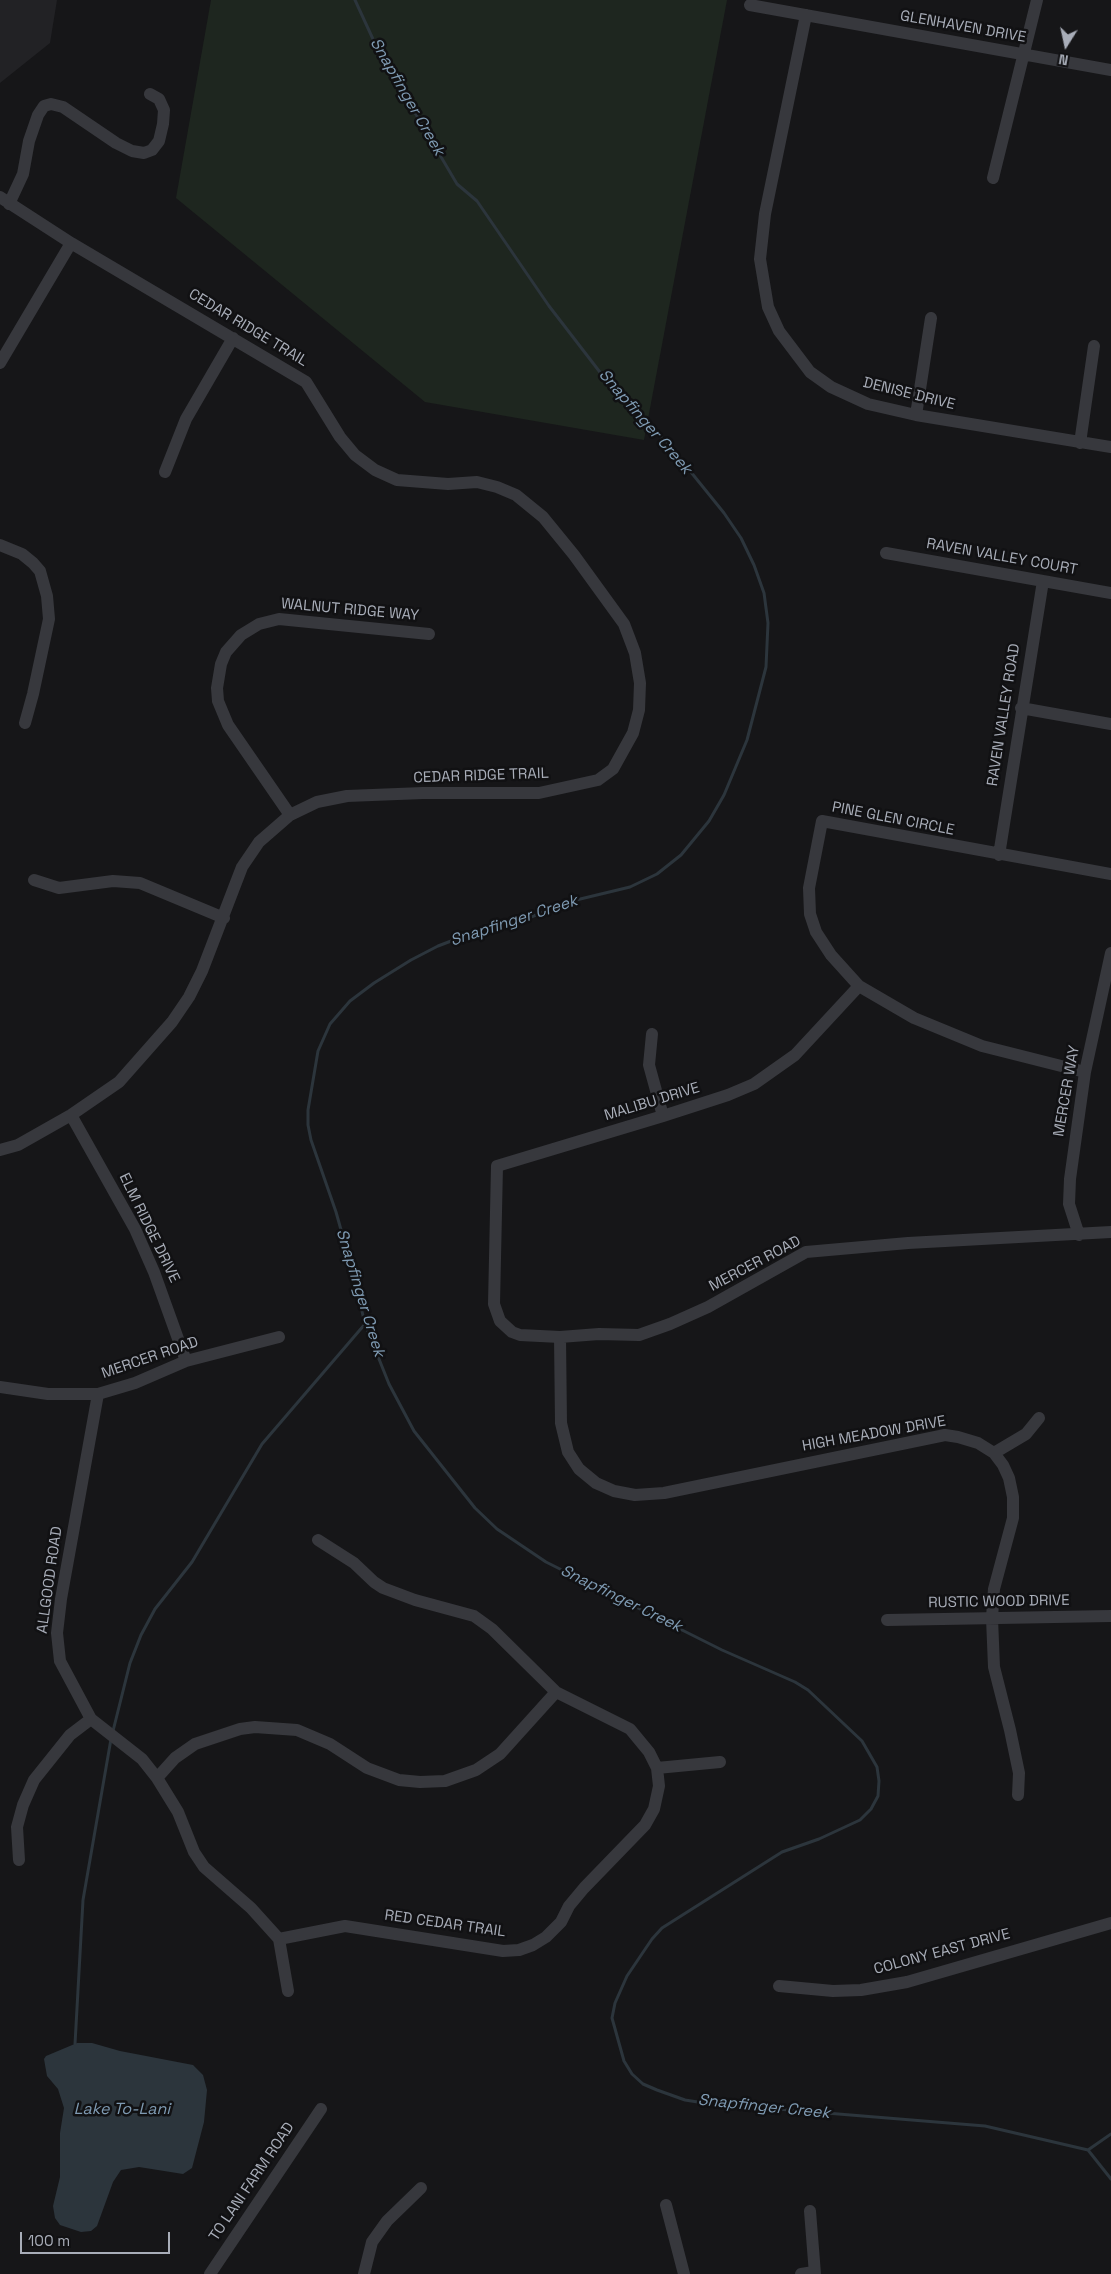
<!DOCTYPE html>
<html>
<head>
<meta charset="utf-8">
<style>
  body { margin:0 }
  #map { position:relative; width:1111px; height:2274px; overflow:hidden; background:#161618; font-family:"Space Grotesk",sans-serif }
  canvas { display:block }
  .north { position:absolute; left:1041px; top:20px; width:50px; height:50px; -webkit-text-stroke:4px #111113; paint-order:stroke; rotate:190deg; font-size:14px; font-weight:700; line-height:20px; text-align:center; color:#a8adb8 }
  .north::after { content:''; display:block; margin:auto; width:18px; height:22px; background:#a8adb8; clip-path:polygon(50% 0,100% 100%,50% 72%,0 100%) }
  .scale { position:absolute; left:20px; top:2232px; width:150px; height:22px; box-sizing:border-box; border:2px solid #a8adb8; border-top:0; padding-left:6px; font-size:15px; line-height:18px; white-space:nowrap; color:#a8adb8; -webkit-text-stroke:4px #111113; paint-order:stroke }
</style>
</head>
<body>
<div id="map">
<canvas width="1111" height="2274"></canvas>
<div class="north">N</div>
<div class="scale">100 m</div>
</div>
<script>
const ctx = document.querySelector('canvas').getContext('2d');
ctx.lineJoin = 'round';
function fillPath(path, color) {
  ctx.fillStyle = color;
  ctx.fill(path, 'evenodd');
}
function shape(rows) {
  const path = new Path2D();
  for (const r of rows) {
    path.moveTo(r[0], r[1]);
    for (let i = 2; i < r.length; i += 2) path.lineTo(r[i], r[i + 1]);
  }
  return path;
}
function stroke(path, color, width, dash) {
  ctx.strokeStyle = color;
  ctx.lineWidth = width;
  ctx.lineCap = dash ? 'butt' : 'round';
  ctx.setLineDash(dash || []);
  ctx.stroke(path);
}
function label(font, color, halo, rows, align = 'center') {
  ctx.font = font + ' "Space Grotesk",sans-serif';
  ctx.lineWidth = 5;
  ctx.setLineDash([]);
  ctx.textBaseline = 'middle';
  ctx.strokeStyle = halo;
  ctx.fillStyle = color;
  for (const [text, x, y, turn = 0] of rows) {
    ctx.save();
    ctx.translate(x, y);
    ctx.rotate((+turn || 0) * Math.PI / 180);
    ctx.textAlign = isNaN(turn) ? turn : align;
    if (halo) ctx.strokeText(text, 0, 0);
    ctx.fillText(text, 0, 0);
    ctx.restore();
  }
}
fillPath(shape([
  [0,0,57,0,50,43,0,83]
]), '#222225');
fillPath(shape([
  [211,0,727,0,644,440,425,402,176,198]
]), '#1e261f');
fillPath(shape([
  [77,2043,92,2043,120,2051,193,2065,203,2075,207,2090,204,2122,192,2168,183,2174,139,2167,121,2170,113,2182,97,2226,91,2231,81,2232,60,2225,55,2218,53,2206,60,2177,60,2133,64,2108,58,2089,47,2076,44,2059,46,2056]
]), '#2c353c');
stroke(shape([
  [355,0,378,50,457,184,477,201,549,306,606,380,651,430,665,440,724,513,741,538,754,565,764,593,768,623,766,667,747,740,724,795,709,821,681,855,657,874,630,887,572,901,531,917,480,930,438,946,411,960,374,983,350,1001,330,1024,318,1051,308,1110,308,1125,311,1140,336,1212,352,1269,365,1324,389,1384,414,1431,475,1508,497,1529,546,1562,722,1650,795,1682,808,1690,862,1741,877,1767,879,1781,878,1796,871,1809,860,1820,819,1839,782,1852,662,1928,652,1939,627,1976,615,2003,612,2018,624,2061,632,2074,643,2084,657,2090,685,2100,704,2103,985,2126,1088,2150,1111,2179],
  [113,1731,130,1663,141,1635,155,1609,192,1562,262,1444,365,1324],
  [75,2044,83,1900,111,1739],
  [1088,2150,1111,2134]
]), '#2c353c', 3);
stroke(shape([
  [750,5,1111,70],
  [806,15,765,214,760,259,768,307,779,331,810,372,831,387,868,404,916,415,1111,447],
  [993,178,1037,0],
  [0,197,71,243,306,382,340,437,355,455,375,470,397,480,448,484,477,482,497,487,516,495,543,517,574,555,624,624,635,653,640,683,639,710,633,733,613,769,598,780,539,793,423,793,347,796,317,802,290,815,259,842,242,867,202,971,189,997,172,1022,119,1082,71,1115,18,1145,0,1150],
  [9,204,23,174,29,141,38,115,44,106,51,104,63,107,116,143,132,151,144,153,152,150,159,141,163,124,164,110,159,99,150,94],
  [0,363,71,243],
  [916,415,931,318],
  [1080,443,1094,346],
  [165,472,186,419,233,338],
  [0,545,22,554,33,563,40,571,47,596,49,619,33,694,25,723],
  [886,553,1111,593],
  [1021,708,1111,724],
  [290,815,228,725,218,701,217,688,221,664,226,652,241,635,259,624,279,619,429,634],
  [999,855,1043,581],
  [34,880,59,888,113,881,140,883,224,918],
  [859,986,795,1055,754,1084,728,1095,663,1116,497,1166,494,1304,500,1321,512,1332,520,1335,560,1337,599,1334,639,1335,670,1324,708,1307,806,1252,908,1243,1111,1232],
  [652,1034,649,1065,663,1116],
  [1085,1072,982,1046,914,1018,859,986,831,955,816,932,810,914,809,888,822,821,1111,874],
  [71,1115,135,1229,154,1272,186,1361],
  [1079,1235,1069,1204,1070,1179,1085,1072,1111,953],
  [560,1337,561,1423,568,1452,579,1469,596,1483,614,1491,635,1495,664,1493,945,1435,958,1437,978,1443,994,1453,1003,1465,1009,1478,1013,1497,1013,1518,994,1589,992,1618,994,1667,1010,1730,1019,1773,1018,1795],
  [0,1387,48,1394,98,1394,135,1383,186,1361,279,1337],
  [98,1394,61,1599,57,1633,60,1661,91,1719,142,1759,157,1778,178,1812,194,1852,204,1867,251,1908,279,1939,288,1991],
  [994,1453,1026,1434,1039,1418],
  [887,1620,1111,1616],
  [657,1768,720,1762],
  [157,1778,175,1758,195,1744,240,1729,255,1727,297,1730,330,1744,367,1768,399,1780,420,1782,445,1781,476,1770,500,1754,556,1692],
  [19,1860,17,1827,23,1805,34,1780,70,1735,91,1719],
  [279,1939,345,1926,503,1951,519,1950,533,1945,546,1937,561,1922,569,1906,584,1888,645,1825,654,1809,659,1786,657,1768,649,1752,630,1729,556,1692,492,1629,474,1616,415,1600,383,1588,374,1582,354,1563,318,1540],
  [779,1986,833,1991,861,1990,907,1982,1111,1923],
  [666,2205,684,2274],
  [810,2211,815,2274],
  [210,2274,321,2109],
  [364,2274,372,2242,387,2221,421,2188],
  [801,2274,814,2272]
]), '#37383d', 12);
label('15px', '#a8adb8', '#111113', [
  ["GLENHAVEN DRIVE",963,27,10],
  ["CEDAR RIDGE TRAIL",248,328,31],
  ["DENISE DRIVE",909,394,14],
  ["RAVEN VALLEY COURT",1002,557,10],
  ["WALNUT RIDGE WAY",350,610,5],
  ["RAVEN VALLEY ROAD",1004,715,-81],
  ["CEDAR RIDGE TRAIL",481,776,-2],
  ["PINE GLEN CIRCLE",893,819,11],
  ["MERCER WAY",1067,1091,-80],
  ["MALIBU DRIVE",652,1102,-17],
  ["ELM RIDGE DRIVE",149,1228,64],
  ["MERCER ROAD",755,1264,-28],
  ["MERCER ROAD",150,1358,-19],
  ["HIGH MEADOW DRIVE",874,1434,-10],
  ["ALLGOOD ROAD",50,1580,-82],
  ["RUSTIC WOOD DRIVE",999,1602,-1],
  ["RED CEDAR TRAIL",445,1924,8],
  ["COLONY EAST DRIVE",942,1952,-15],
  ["TO LANI FARM ROAD",252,2182,-56]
]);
label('italic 16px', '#7f9bb3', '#111113', [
  ["Snapfinger Creek",407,97,60],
  ["Snapfinger Creek",645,422,49],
  ["Snapfinger Creek",514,921,-18],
  ["Snapfinger Creek",360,1293,73],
  ["Snapfinger Creek",621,1599,26],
  ["Snapfinger Creek",764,2107,6],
  ["Lake To-Lani",122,2110]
]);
</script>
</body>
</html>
